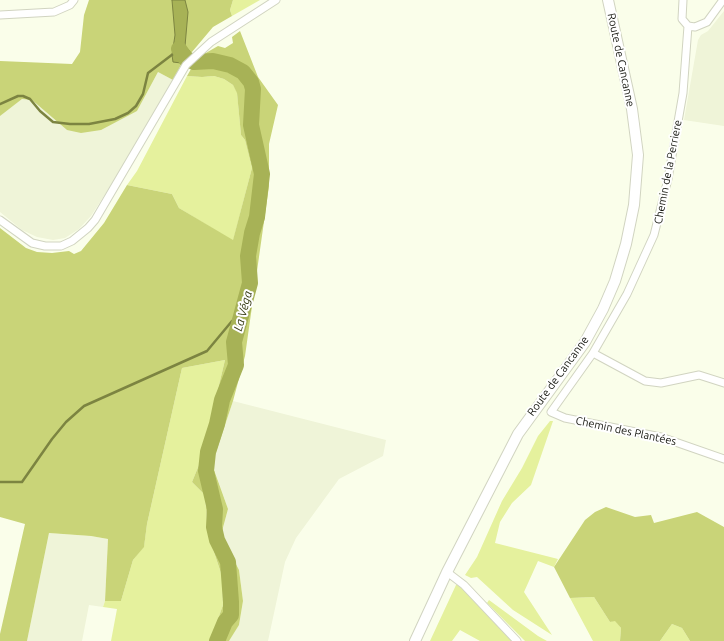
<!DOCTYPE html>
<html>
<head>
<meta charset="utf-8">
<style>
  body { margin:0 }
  canvas { display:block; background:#fafeea }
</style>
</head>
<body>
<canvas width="724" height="641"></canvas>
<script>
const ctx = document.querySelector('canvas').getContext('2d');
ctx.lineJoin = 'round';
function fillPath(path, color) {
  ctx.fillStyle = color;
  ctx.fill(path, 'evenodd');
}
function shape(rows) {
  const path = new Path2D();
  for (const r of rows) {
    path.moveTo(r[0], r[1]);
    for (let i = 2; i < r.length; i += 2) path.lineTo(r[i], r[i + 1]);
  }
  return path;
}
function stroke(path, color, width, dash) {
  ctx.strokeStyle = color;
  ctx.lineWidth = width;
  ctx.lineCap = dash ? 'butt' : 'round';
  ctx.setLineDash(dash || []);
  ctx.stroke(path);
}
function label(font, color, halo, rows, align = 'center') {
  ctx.font = font + ' Ubuntu,sans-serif';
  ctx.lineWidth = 4;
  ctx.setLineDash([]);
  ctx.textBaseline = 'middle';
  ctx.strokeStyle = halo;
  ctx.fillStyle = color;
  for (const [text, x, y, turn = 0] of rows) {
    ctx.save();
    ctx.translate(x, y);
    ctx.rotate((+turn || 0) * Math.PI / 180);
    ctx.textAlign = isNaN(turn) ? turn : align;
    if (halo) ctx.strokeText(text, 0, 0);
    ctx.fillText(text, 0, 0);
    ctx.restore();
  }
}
fillPath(shape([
  [724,11,724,126,684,120,698,40,701,35,708,31],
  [158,72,173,80,138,143,91,216,79,229,65,238,53,240,37,237,22,230,0,212,0,116,4,112,22,99,32,100,67,130,137,111],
  [233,401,386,440,383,456,339,479,296,538,285,562,268,641,229,641,239,625,243,601,239,570,221,535,228,509,213,466,214,458],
  [49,533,91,536,108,539,105,601,103,607,89,605,82,641,27,641]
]), '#eff4d8');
fillPath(shape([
  [233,0,260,0,232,16,230,10],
  [187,76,202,77,214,76,224,79,233,85,237,92,241,135,245,140,252,168,233,241,179,208,172,194,127,185,137,171],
  [225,360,201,460,192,482,205,495,208,534,222,576,223,605,210,641,111,641,117,609,103,607,105,601,121,601,133,560,144,546,147,524,182,368],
  [550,421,553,421,531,485,512,503,500,522,495,543,558,559,554,567,538,561,524,592,552,635,513,610,477,577,471,578,465,575,477,557,502,501,522,468,538,436],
  [459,584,497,625,512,641,480,641,460,630,452,641,430,641,456,585],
  [594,597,610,622,615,620,621,628,620,641,593,641,570,598],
  [489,600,538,636,547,641,525,641,487,603],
  [672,624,682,628,690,641,660,641]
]), '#e5f19d');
fillPath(shape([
  [89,0,233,0,230,10,232,16,213,27,181,65,173,80,158,72,137,111,101,130,81,133,67,130,32,100,22,99,0,116,0,61,72,64,80,52,84,15],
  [240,31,258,77,278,105,269,144,269,186,245,356,233,401,214,458,213,467,228,509,221,535,239,570,243,601,239,625,229,641,210,641,223,605,222,576,208,534,205,495,192,482,201,460,225,360,182,368,147,524,144,547,133,560,121,601,105,601,108,539,91,536,49,533,27,641,0,641,0,634,25,524,0,517,0,228,26,248,37,252,52,253,69,251,74,254,81,251,104,223,127,185,172,194,179,208,233,240,252,168,245,140,241,135,237,93,233,85,224,79,214,76,202,77,187,76,195,62,204,54,218,46,225,48,233,43,232,37],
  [606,507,635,517,651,515,654,523,697,512,724,527,724,641,690,641,682,628,672,624,660,641,620,641,621,628,615,621,610,622,594,597,570,598,554,567,585,520,595,512]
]), '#c9d478');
const water = shape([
  [172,0,185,0,188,12,185,46,192,54,181,63,173,62,172,55,175,35,172,0]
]);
fillPath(water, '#a7b256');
stroke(water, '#7c8441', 1);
stroke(shape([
  [0,104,18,96,23,96,30,99,40,111,53,122,70,124,89,124,115,119,128,113,136,106,143,94,148,73,173,54],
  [0,482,22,482,52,439,66,422,84,406,207,351,232,321,242,315]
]), '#7c8441', 2.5);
stroke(shape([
  [179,49,186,59,194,62,213,61,230,65,243,72,251,82,253,89,251,125,262,174,257,217,252,233,248,256,250,283,234,342,236,365,222,400,217,424,208,452,206,471,215,509,214,527,217,540,228,562,231,602,231,615,225,622,217,641]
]), '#a7b256', 16);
const minor = shape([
  [683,0,682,19,688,26,695,27,707,22,723,0],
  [0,15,54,12,70,5,74,0],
  [688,26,683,93,668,179,654,235,627,294,593,353,551,412,565,418,661,437,724,459],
  [0,220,32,243,45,246,61,246,72,241,88,228,95,220,186,65,211,42,276,0],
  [593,353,645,381,661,383,699,375,724,383],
  [447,572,464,585,517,641]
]);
const secondary = shape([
  [415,641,447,572,518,434,585,342,603,309,615,281,626,244,634,205,638,155,632,109,608,0]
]);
stroke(minor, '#d1d4c1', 9);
stroke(secondary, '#d1d4c1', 12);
stroke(minor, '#fff', 7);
stroke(secondary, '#fff', 10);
label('11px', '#171811', '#fff', [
  ["Route de Cancanne",621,60,78],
  ["Chemin de la Perriere",668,172,-79],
  ["Route de Cancanne",558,376,-54],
  ["Chemin des Plantées",626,431,12]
]);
label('italic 12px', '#363a13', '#fff', [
  ["La Véga",243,311,-75]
]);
</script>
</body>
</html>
